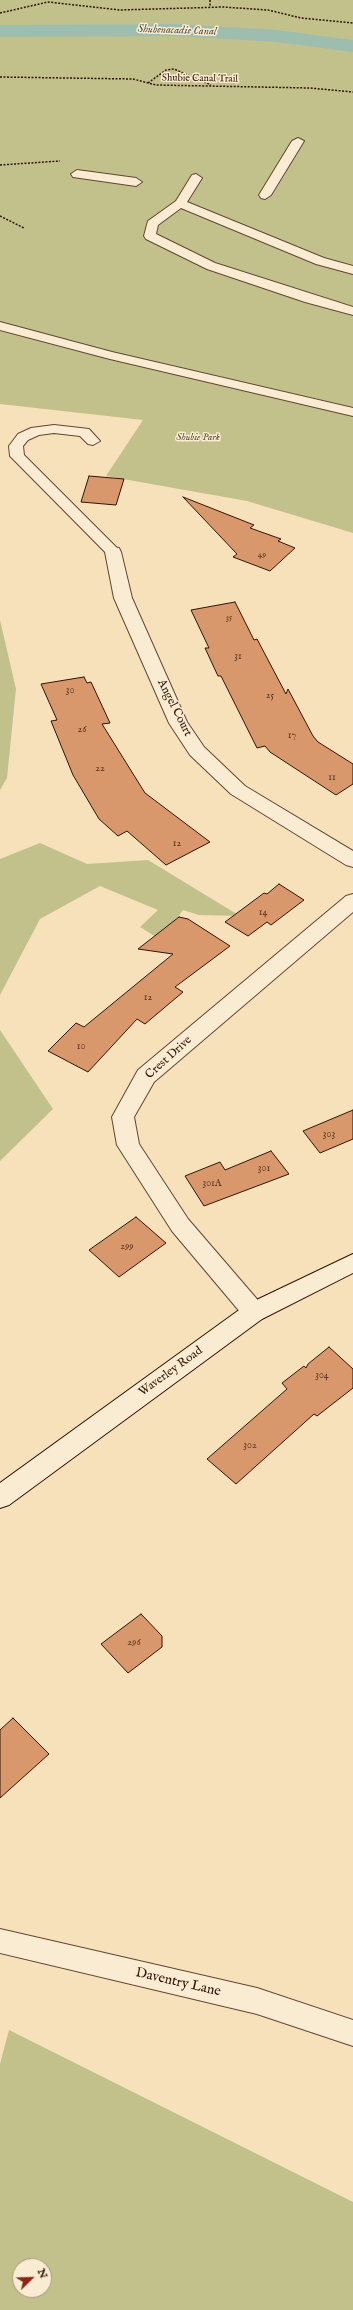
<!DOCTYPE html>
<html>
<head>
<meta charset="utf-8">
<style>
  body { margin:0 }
  #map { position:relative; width:353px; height:2310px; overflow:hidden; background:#f6e1ba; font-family:"IM FELL English",serif }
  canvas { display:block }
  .north { position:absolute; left:12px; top:2258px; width:40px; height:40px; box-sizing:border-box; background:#f9ecd2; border:1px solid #a99581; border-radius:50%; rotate:67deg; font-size:11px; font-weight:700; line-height:16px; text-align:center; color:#321308 }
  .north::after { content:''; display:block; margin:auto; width:14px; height:18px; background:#8f2418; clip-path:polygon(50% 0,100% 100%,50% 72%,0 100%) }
</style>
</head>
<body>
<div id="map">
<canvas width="353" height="2310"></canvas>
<div class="north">N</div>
</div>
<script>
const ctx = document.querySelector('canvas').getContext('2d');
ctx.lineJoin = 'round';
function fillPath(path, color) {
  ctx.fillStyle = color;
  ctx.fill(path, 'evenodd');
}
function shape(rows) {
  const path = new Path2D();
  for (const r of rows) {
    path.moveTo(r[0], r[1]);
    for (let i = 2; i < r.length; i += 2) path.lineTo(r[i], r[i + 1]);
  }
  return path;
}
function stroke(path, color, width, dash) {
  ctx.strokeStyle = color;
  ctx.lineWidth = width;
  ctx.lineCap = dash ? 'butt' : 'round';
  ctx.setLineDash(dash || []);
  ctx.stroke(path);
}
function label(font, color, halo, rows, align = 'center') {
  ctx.font = font + ' "IM FELL English",serif';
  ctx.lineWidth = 3;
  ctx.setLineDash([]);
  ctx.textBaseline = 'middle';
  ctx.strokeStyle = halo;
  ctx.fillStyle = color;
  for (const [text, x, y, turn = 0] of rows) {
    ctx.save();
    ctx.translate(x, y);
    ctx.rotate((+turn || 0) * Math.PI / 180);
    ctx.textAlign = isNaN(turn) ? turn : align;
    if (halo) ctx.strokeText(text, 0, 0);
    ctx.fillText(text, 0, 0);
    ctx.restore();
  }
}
fillPath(shape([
  [0,0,353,0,353,533,247,501,106,476,143,420,0,404],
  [0,620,16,689,7,778,0,790],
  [40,843,87,864,148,860,240,916,199,915,183,910,161,940,140,927,158,910,100,886,40,919,0,995,0,859],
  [0,1030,53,1109,0,1161],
  [9,2030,353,2202,353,2310,0,2310,0,2064],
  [20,2266,44,2266,44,2290,20,2290]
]), '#c2c18b');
fillPath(shape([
  [178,24,277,30,353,40,353,52,277,42,178,36,0,37,0,25,178,24]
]), '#9dbeae');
const building = shape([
  [89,476,124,479,116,505,81,502,89,476],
  [183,497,254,525,250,528,281,539,278,541,295,548,270,571,233,557,237,554,183,497],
  [235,602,254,640,257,639,286,694,288,689,313,736,318,742,353,764,353,784,336,795,270,752,265,746,257,748,221,676,218,676,205,648,209,648,191,610,235,602],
  [84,677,87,683,91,682,110,723,102,724,145,793,210,842,166,865,127,831,118,836,99,819,73,775,51,721,57,720,41,684,84,677],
  [279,884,304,900,271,925,267,922,248,936,225,922,264,893,267,894,279,884],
  [179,917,188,919,230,946,175,987,183,992,145,1024,137,1019,88,1072,48,1051,76,1023,84,1027,173,954,138,949,179,917],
  [353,1110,353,1139,320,1153,303,1131,353,1110],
  [271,1151,289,1174,204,1206,185,1176,220,1162,225,1170,271,1151],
  [136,1217,166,1243,119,1277,89,1250,136,1217],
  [329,1347,353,1369,353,1388,317,1416,314,1414,236,1484,207,1459,287,1389,282,1383,304,1366,306,1368,308,1364,329,1347],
  [141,1614,162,1636,162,1647,128,1673,101,1644,141,1614],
  [13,1718,49,1754,0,1798,0,1730,13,1718]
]);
fillPath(building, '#d8986b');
stroke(building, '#321308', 1);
const service = shape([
  [298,138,304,141,271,195,265,199,261,198,259,195,292,141,298,138],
  [77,170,136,178,142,182,136,186,73,177,71,174,77,170],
  [196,174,202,178,187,202,324,258,353,266,353,274,316,264,181,208,158,225,156,234,215,263,353,307,353,315,305,302,207,269,146,239,144,236,148,221,176,201,192,175,196,174],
  [0,322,112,352,353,408,353,416,110,359,0,330,0,322],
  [54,425,89,429,100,441,93,445,88,444,80,436,54,433,39,435,28,440,23,446,24,455,118,549,120,552,118,555,108,555,10,456,9,446,18,434,31,428,54,425],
  [0,1929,257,1988,353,2020,353,2046,257,2014,0,1953,0,1929]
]);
const minor = shape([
  [113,547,119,548,121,552,132,598,187,722,204,747,245,786,353,851,353,867,346,865,231,794,190,755,169,723,114,598,105,552,107,548,113,547],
  [353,894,353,912,154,1082,134,1117,139,1144,188,1219,262,1305,266,1312,262,1319,254,1321,246,1319,172,1231,117,1145,112,1117,138,1070,346,896,353,894]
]);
const secondary = shape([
  [353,1254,353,1273,262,1319,9,1505,0,1508,0,1483,246,1305,353,1254]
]);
stroke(service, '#634634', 2);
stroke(minor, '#634634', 2);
stroke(secondary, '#321308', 2);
stroke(shape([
  [210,0,210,7],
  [0,13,48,2,120,10,223,7,268,10,301,18,353,23],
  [0,77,133,79,156,85,310,88,353,92],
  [148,83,166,70,174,69,211,85],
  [0,165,60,161],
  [0,216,24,228]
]), '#321308', 1.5, [2, 1.5]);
fillPath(service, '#f9ecd2');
fillPath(minor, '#f9ecd2');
fillPath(secondary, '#f9ecd2');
label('9px', '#5c3421', null, [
  ["49",262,555],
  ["35",229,618]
]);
label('10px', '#321308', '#f9ecd2', [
  ["Shubie Canal Trail",200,79,1]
]);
label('italic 10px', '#645036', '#f9ecd2', [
  ["Shubie Park",198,438]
]);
label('10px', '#5c3421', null, [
  ["31",238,657],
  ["30",70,691],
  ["25",270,696],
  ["26",82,730],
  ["17",292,736],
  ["22",100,769],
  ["11",332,778],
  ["12",177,844],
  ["14",263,913],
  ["12",148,998],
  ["10",81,1047],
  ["303",329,1135],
  ["301",264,1169],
  ["301A",212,1184],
  ["299",127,1247],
  ["304",322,1376],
  ["302",250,1446],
  ["296",134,1643]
]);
label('italic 11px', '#574f42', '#f9ecd2', [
  ["Shubenacadie Canal",177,31,2]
]);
label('12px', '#321308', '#f9ecd2', [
  ["Angel Court",174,708,63],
  ["Crest Drive",169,1058,-42],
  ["Waverley Road",171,1372,-36]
]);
label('14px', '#321308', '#f9ecd2', [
  ["Daventry Lane",178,1983,13]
]);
</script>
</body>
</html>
